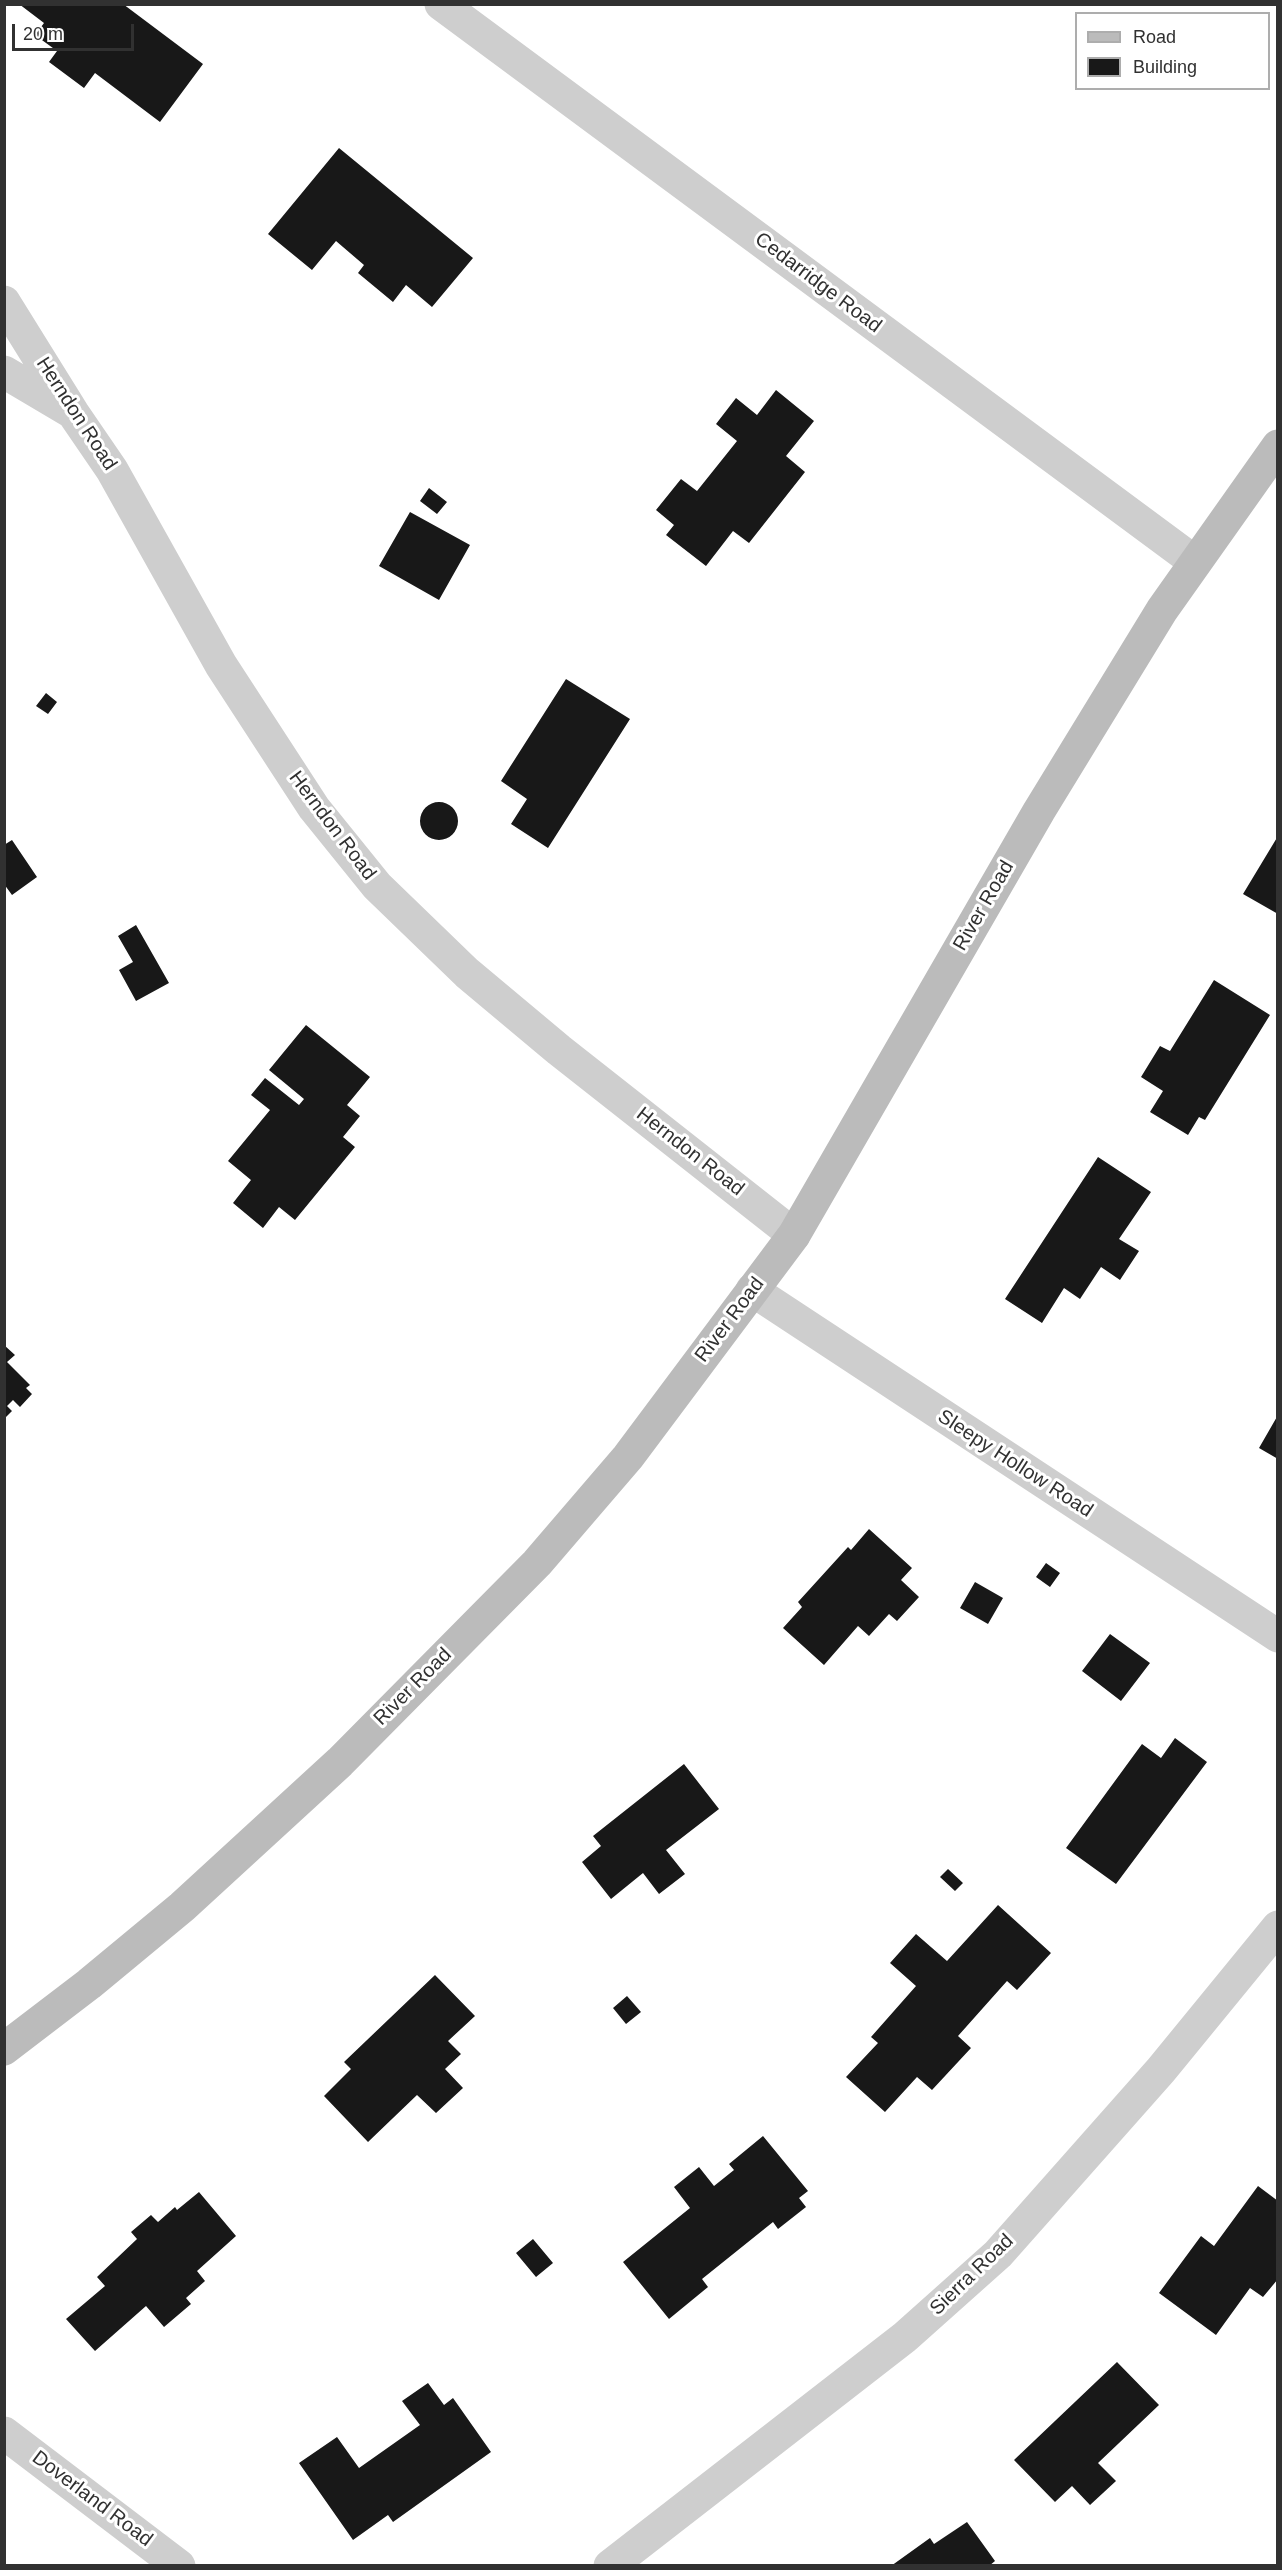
<!DOCTYPE html>
<html>
<head>
<meta charset="utf-8">
<style>
  body { margin:0 }
  #map { position:relative; width:1282px; height:2570px; overflow:hidden; background:#fff; font-family:Helvetica,sans-serif }
  canvas { display:block }
  .frame { position:absolute; inset:0; border:6px solid #313131; pointer-events:none }
  .legend { position:absolute; left:1075px; top:12px; width:195px; height:78px; box-sizing:border-box; background:#fff; border:2px solid #adadad; margin:0; padding:8px 10px; list-style:none; font-size:18px; color:#313131 }
  .legend li { display:flex; align-items:center; gap:12px; height:30px }
  .legend b { width:30px; border:2px solid #adadad }
  .scale { position:absolute; left:12px; top:24px; width:122px; height:27px; box-sizing:border-box; border:3px solid #313131; border-top:0; padding-left:8px; font-size:18px; line-height:21px; white-space:nowrap; color:#313131; -webkit-text-stroke:4px #fff; paint-order:stroke }
</style>
</head>
<body>
<div id="map">
<canvas width="1282" height="2570"></canvas>
<div class="frame"></div>
<ul class="legend">
<li><b style="height:8px;background:#bbb"></b>Road</li>
<li><b style="height:16px;background:#181818"></b>Building</li>
</ul>
<div class="scale">20 m</div>
</div>
<script>
const ctx = document.querySelector('canvas').getContext('2d');
ctx.lineJoin = 'round';
function fillPath(path, color) {
  ctx.fillStyle = color;
  ctx.fill(path, 'evenodd');
}
function shape(rows) {
  const path = new Path2D();
  for (const r of rows) {
    if (r.length === 3) {
      path.moveTo(r[0] + r[2], r[1]);
      path.arc(r[0], r[1], r[2], 0, 2 * Math.PI);
      continue;
    }
    path.moveTo(r[0], r[1]);
    for (let i = 2; i < r.length; i += 2) path.lineTo(r[i], r[i + 1]);
  }
  return path;
}
function stroke(path, color, width, dash) {
  ctx.strokeStyle = color;
  ctx.lineWidth = width;
  ctx.lineCap = dash ? 'butt' : 'round';
  ctx.setLineDash(dash || []);
  ctx.stroke(path);
}
function label(font, color, halo, rows, align = 'center') {
  ctx.font = font + ' Helvetica,sans-serif';
  ctx.lineWidth = 6;
  ctx.setLineDash([]);
  ctx.textBaseline = 'middle';
  ctx.strokeStyle = halo;
  ctx.fillStyle = color;
  for (const [text, x, y, turn = 0] of rows) {
    ctx.save();
    ctx.translate(x, y);
    ctx.rotate((+turn || 0) * Math.PI / 180);
    ctx.textAlign = isNaN(turn) ? turn : align;
    if (halo) ctx.strokeText(text, 0, 0);
    ctx.fillText(text, 0, 0);
    ctx.restore();
  }
}
fillPath(shape([
  [19,4,123,4,203,64,160,122,95,73,84,88,49,62,57,51,35,35,44,23],
  [339,148,473,258,432,307,406,285,393,302,358,273,364,265,336,241,312,270,268,234],
  [776,390,814,421,786,456,805,472,749,543,733,531,706,566,666,535,674,525,656,510,681,479,697,491,737,441,716,424,736,398,757,415],
  [429,488,447,502,437,514,420,501],
  [410,512,470,545,439,600,379,566],
  [566,679,630,719,548,848,511,824,527,799,501,781],
  [46,693,57,702,48,714,36,706],
  [439,821,19],
  [1278,836,1278,914,1243,894],
  [12,840,37,877,12,895,4,884,4,845],
  [136,925,169,983,136,1001,119,970,133,962,118,936],
  [1214,980,1270,1015,1205,1120,1199,1117,1188,1135,1150,1112,1163,1091,1141,1077,1160,1046,1170,1051],
  [306,1025,370,1077,347,1105,360,1116,343,1137,355,1147,295,1220,279,1207,263,1228,233,1203,251,1180,228,1161,270,1110,251,1095,265,1078,299,1105,304,1099,269,1070],
  [1098,1157,1151,1192,1119,1239,1139,1251,1120,1280,1101,1267,1080,1299,1064,1288,1042,1323,1005,1299],
  [4,1345,15,1355,7,1362,30,1385,26,1388,32,1394,20,1407,13,1400,7,1406,12,1411,4,1419],
  [1278,1415,1278,1459,1259,1448],
  [869,1529,912,1568,901,1580,919,1597,897,1621,889,1614,869,1636,858,1626,824,1665,783,1628,802,1607,798,1602,848,1547,851,1550],
  [1046,1563,1060,1573,1050,1587,1036,1577],
  [975,1582,1003,1598,988,1624,960,1608],
  [1110,1634,1150,1663,1121,1701,1082,1671],
  [1175,1738,1207,1762,1116,1884,1066,1848,1142,1744,1161,1758],
  [684,1764,719,1809,666,1850,685,1874,659,1894,643,1873,611,1899,582,1862,601,1846,593,1836],
  [948,1869,963,1883,955,1891,940,1877],
  [998,1905,1051,1953,1017,1990,1007,1981,958,2036,971,2048,932,2090,917,2077,885,2112,846,2077,878,2043,871,2037,916,1986,890,1963,916,1934,947,1961],
  [435,1975,475,2016,448,2041,461,2054,445,2069,463,2088,436,2113,417,2095,368,2142,324,2096,351,2069,344,2062],
  [627,1996,641,2012,626,2024,613,2008],
  [763,2136,808,2191,799,2198,806,2207,778,2229,773,2222,702,2279,708,2287,669,2319,623,2262,690,2208,674,2187,699,2167,714,2186,734,2170,729,2164],
  [1258,2186,1278,2201,1278,2279,1263,2297,1250,2288,1216,2335,1159,2293,1201,2236,1214,2246],
  [199,2192,236,2236,197,2271,205,2281,186,2298,191,2304,164,2327,146,2306,95,2351,66,2319,105,2286,97,2277,137,2239,131,2232,151,2215,158,2222,175,2207,177,2210],
  [533,2239,553,2263,536,2277,516,2253],
  [1117,2362,1159,2405,1098,2463,1116,2481,1090,2505,1072,2486,1055,2502,1014,2460],
  [428,2383,444,2405,453,2398,491,2452,393,2522,388,2515,353,2540,299,2463,337,2437,359,2468,420,2425,402,2401],
  [967,2522,995,2561,989,2566,891,2566,930,2538,934,2544]
]), '#181818');
stroke(shape([
  [441,4,1195,562],
  [4,302,73,413,112,470,221,665,314,808,377,886,467,973,559,1050,794,1235],
  [4,372,70,411],
  [4,2433,179,2566],
  [610,2566,905,2337,998,2254,1161,2070,1278,1927]
]), '#cecece', 33);
stroke(shape([
  [752,1290,1278,1636]
]), '#cecece', 33);
stroke(shape([
  [4,2049,89,1984,182,1907,340,1762,537,1563,628,1457,794,1235,1039,811,1162,610,1278,446]
]), '#bbb', 33);
label('20px', '#313131', '#fff', [
  ["Cedarridge Road",818,283,37],
  ["Herndon Road",76,414,57],
  ["Herndon Road",332,826,53],
  ["River Road",984,906,-60],
  ["Herndon Road",690,1152,38],
  ["River Road",730,1320,-53],
  ["Sleepy Hollow Road",1015,1464,33],
  ["River Road",413,1687,-45],
  ["Sierra Road",972,2275,-44],
  ["Doverland Road",92,2499,37]
]);
</script>
</body>
</html>
